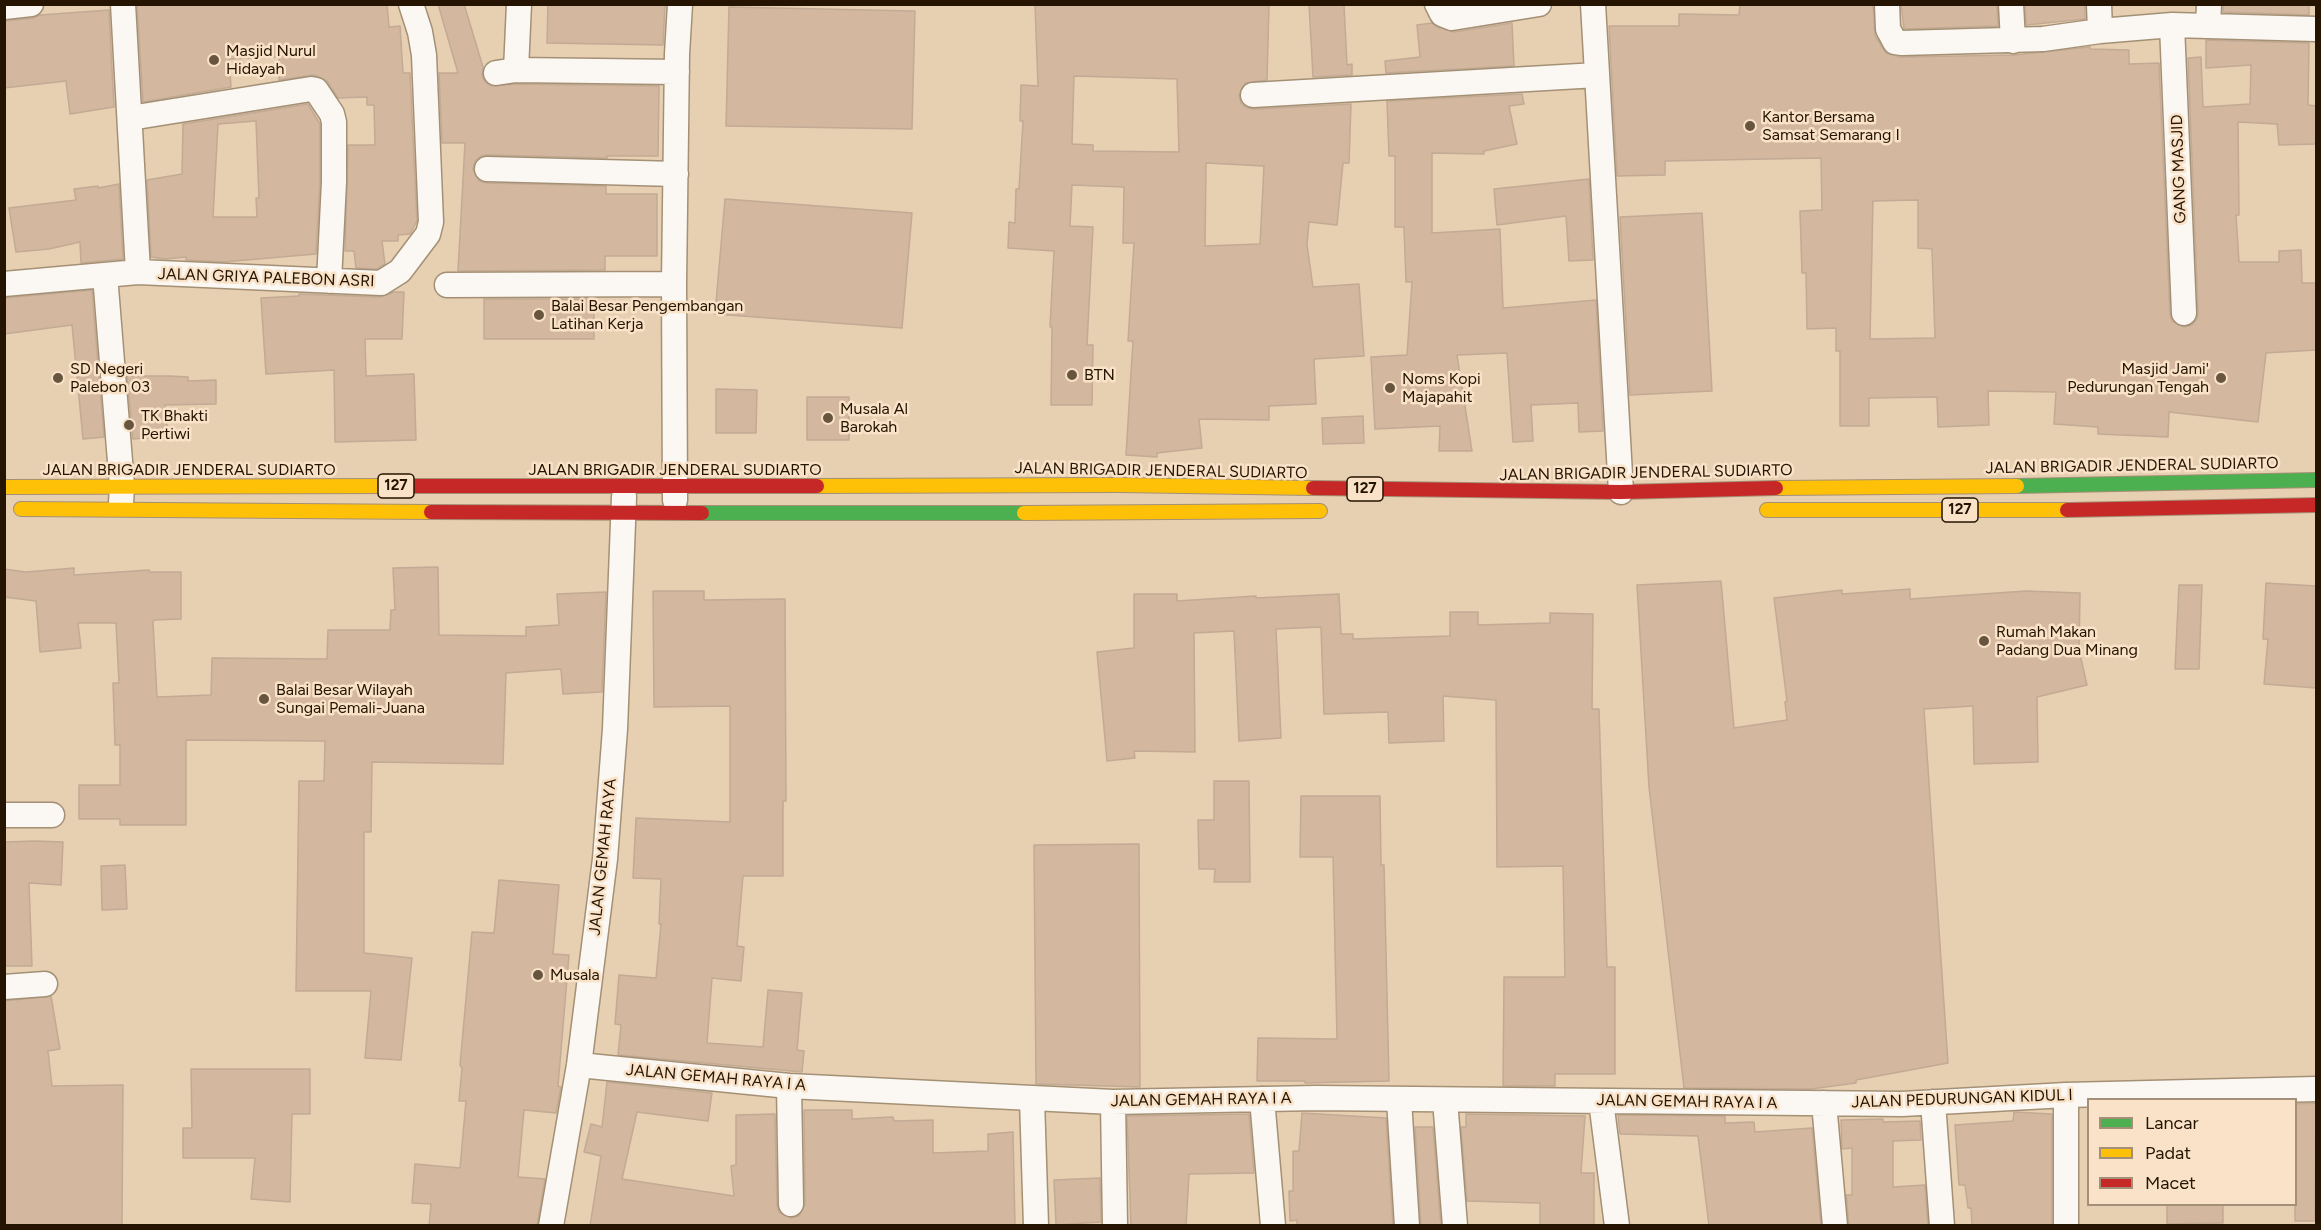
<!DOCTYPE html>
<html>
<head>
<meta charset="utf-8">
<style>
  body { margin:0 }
  #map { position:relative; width:2321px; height:1230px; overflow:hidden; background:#e7cfb2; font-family:Figtree,sans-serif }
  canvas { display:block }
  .frame { position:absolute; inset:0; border:6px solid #241401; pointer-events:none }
  .legend { position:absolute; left:2087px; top:1098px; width:210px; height:108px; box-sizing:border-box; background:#f9e2c8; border:2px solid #a49078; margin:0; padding:8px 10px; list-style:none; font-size:18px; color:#241401 }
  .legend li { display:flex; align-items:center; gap:12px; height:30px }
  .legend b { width:30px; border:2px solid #a49078 }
</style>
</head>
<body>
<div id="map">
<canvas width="2321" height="1230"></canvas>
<div class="frame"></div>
<ul class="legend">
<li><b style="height:8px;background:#4caf50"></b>Lancar</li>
<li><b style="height:8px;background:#ffc107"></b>Padat</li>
<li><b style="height:8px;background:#c62828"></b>Macet</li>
</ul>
</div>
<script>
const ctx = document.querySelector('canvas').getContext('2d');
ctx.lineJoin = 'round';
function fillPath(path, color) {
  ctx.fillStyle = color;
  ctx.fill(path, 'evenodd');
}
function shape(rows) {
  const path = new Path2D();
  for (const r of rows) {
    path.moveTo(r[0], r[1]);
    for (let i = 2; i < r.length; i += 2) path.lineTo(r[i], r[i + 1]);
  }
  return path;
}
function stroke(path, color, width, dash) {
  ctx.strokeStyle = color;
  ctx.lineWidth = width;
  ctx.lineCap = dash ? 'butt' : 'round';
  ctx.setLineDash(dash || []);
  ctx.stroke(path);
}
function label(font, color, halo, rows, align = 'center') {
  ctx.font = font + ' Figtree,sans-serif';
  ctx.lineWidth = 5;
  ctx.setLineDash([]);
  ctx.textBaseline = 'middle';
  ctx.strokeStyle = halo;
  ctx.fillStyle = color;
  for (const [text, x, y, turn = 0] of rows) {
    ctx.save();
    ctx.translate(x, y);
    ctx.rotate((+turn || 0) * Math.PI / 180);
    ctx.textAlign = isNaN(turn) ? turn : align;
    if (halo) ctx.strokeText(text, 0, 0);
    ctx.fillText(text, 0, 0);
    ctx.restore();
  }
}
const building = shape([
  [137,4,387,4,389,27,400,26,403,73,410,73,417,221,410,234,398,235,398,241,382,241,385,264,377,269,356,268,354,251,345,251,348,145,375,145,374,105,367,105,367,97,338,98,327,81,314,75,279,80,279,57,229,59,231,87,143,102,137,4],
  [438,4,464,4,483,67,482,76,485,82,491,86,517,84,659,86,658,156,607,156,607,158,487,155,481,156,475,161,473,169,479,181,487,183,606,186,606,194,657,194,657,256,605,256,605,270,458,271,465,143,442,143,439,73,458,73,438,4],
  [548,4,665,4,663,45,547,43,548,4],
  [1035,4,1269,4,1267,80,1245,83,1239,95,1241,103,1247,108,1254,109,1351,104,1349,163,1343,163,1337,225,1309,222,1307,245,1313,287,1359,284,1364,356,1314,359,1316,404,1269,406,1269,420,1199,419,1202,448,1157,453,1157,457,1126,455,1133,341,1128,341,1134,243,1123,243,1124,187,1072,185,1070,226,1093,227,1087,345,1093,345,1092,405,1051,405,1052,327,1050,327,1054,251,1008,248,1009,222,1015,223,1016,189,1019,189,1023,121,1020,121,1021,85,1038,86,1035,4],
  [1074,76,1177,79,1179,152,1093,151,1093,145,1072,144,1074,76],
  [1206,163,1264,166,1260,244,1205,246,1206,163],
  [1309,4,1344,4,1347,65,1352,64,1352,75,1313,77,1309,4],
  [1740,4,1873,4,1875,36,1886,53,1900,57,2014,55,2090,47,2090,49,2129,50,2129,64,2159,63,2170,314,2172,321,2184,327,2192,325,2197,319,2198,312,2188,58,2201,57,2203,107,2250,104,2251,65,2206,68,2206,40,2309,43,2308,105,2316,106,2316,144,2279,145,2277,124,2238,122,2239,215,2236,215,2239,262,2279,262,2279,251,2301,250,2302,283,2316,283,2316,350,2266,353,2258,422,2169,412,2168,437,2098,434,2098,427,2054,424,2056,392,1988,391,1989,425,1938,427,1937,397,1869,398,1869,426,1840,426,1840,351,1836,351,1836,328,1807,329,1806,273,1802,273,1800,211,1822,210,1821,158,1665,161,1665,175,1617,176,1609,26,1679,26,1679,14,1739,15,1740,4],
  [1918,200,1918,248,1932,249,1935,338,1870,339,1873,201,1918,200],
  [1901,4,1997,4,1998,26,1904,29,1901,4],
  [2025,4,2085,4,2085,19,2026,25,2025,4],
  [2223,4,2309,4,2309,15,2223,12,2223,4],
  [729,7,915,11,912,129,726,126,729,7],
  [109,10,114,107,70,114,66,81,4,88,4,21,33,18,40,15,109,10],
  [1432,23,1437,27,1454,32,1512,23,1514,66,1386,73,1385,61,1420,57,1417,25,1432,23],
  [1522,94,1524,104,1509,106,1517,144,1484,151,1484,154,1432,153,1432,233,1500,229,1503,308,1596,300,1603,431,1579,432,1578,403,1531,405,1533,441,1513,442,1507,353,1457,355,1472,451,1439,451,1440,426,1375,429,1371,357,1407,355,1412,282,1406,282,1404,227,1395,227,1395,156,1389,156,1387,101,1522,94],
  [308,104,320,124,320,182,316,254,223,262,186,260,186,257,166,259,151,257,147,180,182,174,183,124,308,104],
  [256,121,259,198,256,198,257,217,213,217,218,124,256,121],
  [1589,179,1593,260,1569,261,1566,216,1497,225,1494,189,1589,179],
  [119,184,123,259,81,263,80,242,49,249,16,252,9,208,76,200,74,189,98,186,98,188,119,184],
  [725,199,912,213,902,328,715,314,725,199],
  [1702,213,1712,391,1630,395,1620,217,1702,213],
  [92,290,104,437,83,439,72,325,4,334,4,298,92,290],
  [394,292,404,292,402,339,365,339,366,376,414,374,416,440,335,442,334,370,266,374,261,298,299,296,299,294,380,297,394,292],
  [484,299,594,299,594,339,484,339,484,299],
  [127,376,170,376,188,377,188,381,216,380,216,404,165,405,168,436,133,439,127,376],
  [716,389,757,390,756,433,716,433,716,389],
  [807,397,849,397,849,440,807,440,807,397],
  [1363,416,1364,443,1323,444,1322,418,1363,416],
  [438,567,439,635,526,636,526,627,559,625,557,594,606,592,602,692,563,694,561,669,506,673,503,764,372,762,371,832,364,832,364,953,412,958,401,1060,365,1058,371,991,296,991,299,781,324,781,325,741,186,740,186,825,120,825,120,819,79,819,79,785,120,785,120,745,115,745,113,683,119,683,116,623,78,623,81,648,40,652,36,601,4,597,4,569,26,572,74,568,74,575,149,570,150,572,181,572,181,619,154,620,153,622,157,697,211,695,212,658,327,659,328,630,390,630,391,610,395,610,393,568,438,567],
  [1721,581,1734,728,1787,720,1785,702,1787,701,1774,598,1842,590,1842,594,1910,589,1910,599,2026,591,2080,593,2079,650,2087,685,2037,697,2038,762,1974,764,1973,706,1924,709,1948,1063,1856,1080,1856,1083,1811,1089,1684,1088,1649,787,1637,585,1721,581],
  [2266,583,2316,586,2316,688,2264,684,2268,639,2263,639,2266,583],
  [2179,585,2202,585,2199,669,2175,669,2179,585],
  [653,591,704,591,704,600,785,599,786,801,783,801,783,876,743,876,737,946,744,947,741,981,712,978,707,1043,763,1047,768,990,802,993,797,1050,804,1051,802,1072,618,1055,621,1025,615,1024,619,975,656,978,661,924,659,924,661,879,633,878,636,818,730,822,730,706,654,707,653,591],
  [1134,594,1177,594,1177,601,1256,596,1256,598,1339,594,1341,634,1353,634,1353,639,1450,636,1450,612,1478,612,1478,625,1550,623,1550,613,1593,614,1592,709,1599,709,1607,967,1615,967,1615,1074,1555,1074,1555,1086,1503,1086,1504,977,1565,977,1563,866,1497,867,1496,700,1443,696,1444,741,1389,743,1388,712,1324,714,1321,627,1276,629,1281,738,1239,741,1234,631,1194,633,1195,752,1134,751,1135,758,1107,761,1097,652,1134,648,1134,594],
  [1214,781,1249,781,1250,882,1214,882,1215,869,1199,869,1198,820,1214,820,1214,781],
  [1301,796,1380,796,1381,865,1384,865,1389,1081,1305,1083,1305,1081,1257,1081,1258,1038,1337,1039,1333,857,1300,857,1301,796],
  [35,841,63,842,61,885,29,883,32,966,4,966,4,842,35,841],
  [1139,844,1140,1087,1036,1084,1034,845,1139,844],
  [125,865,127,909,102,910,101,866,125,865],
  [499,880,559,885,553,954,569,955,558,1086,561,1087,556,1113,524,1110,518,1177,545,1179,537,1226,429,1226,431,1204,412,1203,415,1164,460,1168,466,1101,459,1101,462,1068,460,1065,472,932,494,933,499,880],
  [51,996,60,1049,48,1051,52,1086,123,1085,122,1226,4,1226,4,1001,51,996],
  [191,1069,310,1069,310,1114,292,1114,290,1202,251,1199,255,1158,183,1158,183,1128,192,1128,191,1069],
  [607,1082,712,1093,708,1121,637,1112,622,1179,734,1196,731,1166,736,1165,736,1115,775,1114,777,1204,779,1212,791,1218,799,1216,805,1204,804,1110,852,1110,852,1119,893,1117,894,1121,933,1120,933,1153,988,1151,988,1134,1013,1132,1015,1226,590,1226,601,1156,584,1152,591,1124,602,1127,607,1082],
  [2316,1103,2315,1221,2295,1221,2295,1104,2316,1103],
  [2014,1112,2052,1114,2052,1226,1972,1226,1971,1208,1968,1208,1965,1185,1959,1185,1955,1125,2013,1121,2014,1112],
  [1302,1113,1386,1118,1393,1226,1297,1226,1297,1220,1290,1221,1289,1191,1293,1191,1293,1151,1299,1151,1302,1113],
  [1249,1114,1254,1173,1189,1174,1186,1226,1131,1226,1127,1116,1249,1114],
  [1466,1114,1585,1116,1581,1173,1594,1173,1594,1226,1540,1226,1540,1203,1467,1201,1461,1127,1466,1127,1466,1114],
  [1618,1115,1725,1116,1725,1123,1754,1122,1755,1132,1812,1128,1821,1226,1709,1226,1698,1136,1620,1134,1618,1115],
  [1883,1119,1883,1122,1920,1121,1921,1140,1893,1141,1893,1187,1925,1185,1928,1226,1849,1226,1846,1195,1852,1195,1852,1148,1842,1149,1841,1120,1883,1119],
  [1415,1127,1433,1127,1441,1226,1421,1226,1415,1127],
  [1100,1178,1101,1222,1056,1225,1054,1180,1100,1178],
  [2167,1204,2223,1204,2223,1223,2167,1224,2167,1204]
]);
fillPath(building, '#d3b79f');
stroke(building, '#c2aa95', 1.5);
const street = shape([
  [1437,4,1442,14,1452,18,1539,4],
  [1593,4,1621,492],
  [1887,4,1888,29,1895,42,1902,43,2043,39,2100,31,2172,25,2316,29],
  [2011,4,2013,41],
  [2099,4,2100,31],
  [4,7,31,4],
  [2172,25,2184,313],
  [2208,26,2209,4],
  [516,70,519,4],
  [496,73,516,70,677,72],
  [1253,95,1597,75],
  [130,118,311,89,316,90,332,114,334,122,334,182,329,281],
  [487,169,676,174],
  [138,272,381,283,400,271,428,234,431,222,424,55,420,32,411,4],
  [105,275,122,486,121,503],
  [4,284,138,272,123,4],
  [447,285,674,284],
  [675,500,674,284,677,54,680,4],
  [4,815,52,815],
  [4,987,45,984],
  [579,1065,789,1086,1113,1102,1316,1098,1902,1104,2066,1095,2316,1089],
  [789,1086,791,1204],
  [2066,1095,2066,1226],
  [1032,1099,1036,1226],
  [1262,1099,1273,1226],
  [1399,1100,1407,1226],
  [1445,1100,1455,1226],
  [1601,1101,1617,1226],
  [1113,1102,1115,1226],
  [1933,1102,1942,1226],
  [1824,1103,1835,1226],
  [551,1226,579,1065,605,859,615,729,624,497]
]);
const fast = shape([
  [2017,486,2316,480],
  [702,513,1024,513]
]);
const slow = shape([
  [817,486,1119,485,1313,488],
  [4,487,394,486],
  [1776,488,2017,486],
  [21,509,431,512],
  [1767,510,2067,510],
  [1024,513,1320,511]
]);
const jam = shape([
  [394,486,817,486],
  [1313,488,1621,492,1776,488],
  [2067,510,2316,505],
  [431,512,702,513]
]);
stroke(street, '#a49075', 27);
stroke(fast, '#a49075', 16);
stroke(slow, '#a49075', 16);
stroke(jam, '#a49075', 16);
stroke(street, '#fbf8f3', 24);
stroke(fast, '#4caf50', 14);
stroke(slow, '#ffc107', 14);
stroke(jam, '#c62828', 14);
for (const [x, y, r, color] of [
  [214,60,6,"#68553f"],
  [1750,126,6,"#68553f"],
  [539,315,6,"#68553f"],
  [1072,375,6,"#68553f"],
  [58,378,6,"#68553f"],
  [2221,378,6,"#68553f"],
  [1390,388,6,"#68553f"],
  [828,418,6,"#68553f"],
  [129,425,6,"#68553f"],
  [1984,641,6,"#68553f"],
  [264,699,6,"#68553f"],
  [538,975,6,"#68553f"]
]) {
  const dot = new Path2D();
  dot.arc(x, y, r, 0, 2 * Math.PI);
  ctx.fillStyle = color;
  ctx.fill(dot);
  stroke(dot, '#f9e2c8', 2);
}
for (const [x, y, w] of [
  [396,486,36],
  [1365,489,36],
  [1960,510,36]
]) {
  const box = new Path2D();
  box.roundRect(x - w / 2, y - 12, w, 24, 4.5);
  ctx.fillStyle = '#f9e2c8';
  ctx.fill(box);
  stroke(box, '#241401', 1.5);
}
label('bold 15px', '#241401', null, [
  ["127",396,486],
  ["127",1365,489],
  ["127",1960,510]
]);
label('16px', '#241401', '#f9e2c8', [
  ["Masjid Nurul",226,51],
  ["Hidayah",226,69],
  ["Kantor Bersama",1762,117],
  ["Samsat Semarang I",1762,135],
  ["Balai Besar Pengembangan",551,306],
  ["Latihan Kerja",551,324],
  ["SD Negeri",70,369],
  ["Palebon 03",70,387],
  ["Masjid Jami'",2209,369,"right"],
  ["Pedurungan Tengah",2209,387,"right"],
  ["BTN",1084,375],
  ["Noms Kopi",1402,379],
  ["Majapahit",1402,397],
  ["Musala Al",840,409],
  ["Barokah",840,427],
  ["TK Bhakti",141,416],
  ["Pertiwi",141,434],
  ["Rumah Makan",1996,632],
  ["Padang Dua Minang",1996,650],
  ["Balai Besar Wilayah",276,690],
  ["Sungai Pemali-Juana",276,708],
  ["Musala",550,975]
], 'left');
label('16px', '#241401', '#f9e2c8', [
  ["GANG MASJID",2179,169,-92],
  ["JALAN GRIYA PALEBON ASRI",266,278,2],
  ["JALAN BRIGADIR JENDERAL SUDIARTO",2132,466,-1],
  ["JALAN BRIGADIR JENDERAL SUDIARTO",189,470],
  ["JALAN BRIGADIR JENDERAL SUDIARTO",675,470],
  ["JALAN BRIGADIR JENDERAL SUDIARTO",1161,471,1],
  ["JALAN BRIGADIR JENDERAL SUDIARTO",1646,473,-1],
  ["JALAN GEMAH RAYA",603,857,-84],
  ["JALAN GEMAH RAYA I A",716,1078,5],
  ["JALAN PEDURUNGAN KIDUL I",1962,1099,-2],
  ["JALAN GEMAH RAYA I A",1201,1100,-1],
  ["JALAN GEMAH RAYA I A",1687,1102,1]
]);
</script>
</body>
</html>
